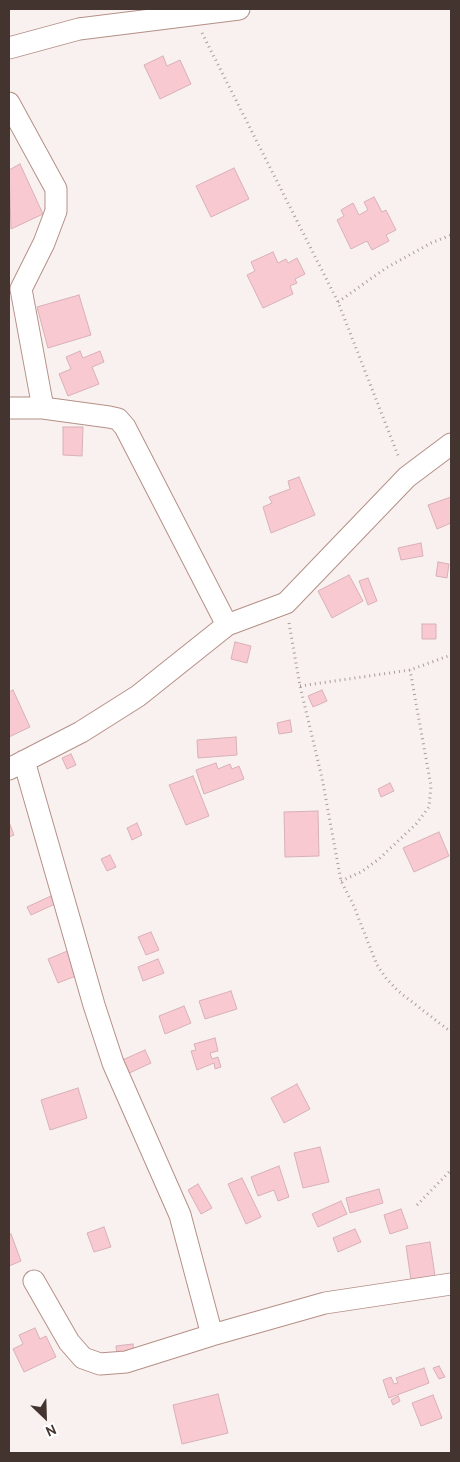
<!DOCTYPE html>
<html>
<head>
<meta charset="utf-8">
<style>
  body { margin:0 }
  #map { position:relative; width:460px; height:1462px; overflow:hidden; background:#f9f1ef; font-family:Cabin,sans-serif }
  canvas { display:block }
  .frame { position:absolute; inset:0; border:10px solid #433430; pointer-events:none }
  .north { position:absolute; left:20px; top:1392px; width:50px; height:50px; -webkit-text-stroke:4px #fff; paint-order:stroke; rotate:156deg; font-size:14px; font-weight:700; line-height:20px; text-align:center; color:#433430 }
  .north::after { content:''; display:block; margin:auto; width:18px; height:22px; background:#433430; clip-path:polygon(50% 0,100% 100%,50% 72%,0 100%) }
</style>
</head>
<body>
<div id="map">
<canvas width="460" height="1462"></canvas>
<div class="frame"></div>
<div class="north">N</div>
</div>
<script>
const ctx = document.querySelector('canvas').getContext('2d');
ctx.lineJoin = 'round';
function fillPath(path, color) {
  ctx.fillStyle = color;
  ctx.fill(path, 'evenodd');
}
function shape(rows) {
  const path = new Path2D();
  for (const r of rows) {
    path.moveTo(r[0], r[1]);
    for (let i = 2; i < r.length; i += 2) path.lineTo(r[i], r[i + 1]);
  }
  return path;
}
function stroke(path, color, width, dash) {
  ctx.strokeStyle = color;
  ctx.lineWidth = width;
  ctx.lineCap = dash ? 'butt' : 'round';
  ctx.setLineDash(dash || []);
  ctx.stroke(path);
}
const building = shape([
  [163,56,167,66,180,60,191,84,160,99,144,65,163,56],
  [20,164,43,214,11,229,9,170,20,164],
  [234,168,249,199,211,217,196,186,234,168],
  [374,197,382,212,386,210,396,230,386,235,389,241,372,250,367,241,351,249,337,220,344,216,341,210,353,203,359,215,368,210,364,202,374,197],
  [273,252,278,263,286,259,288,263,297,258,305,274,295,279,297,283,290,286,293,294,263,308,247,275,255,271,251,262,273,252],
  [79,295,91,335,48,348,37,307,79,295],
  [80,351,83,358,100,351,104,362,92,367,99,384,68,396,59,374,71,369,66,357,80,351],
  [63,427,83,427,82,456,63,455,63,427],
  [299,477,315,515,271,533,263,507,272,503,269,497,290,489,288,481,299,477],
  [451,497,451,523,437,529,428,505,451,497],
  [421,543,423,556,401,560,398,548,421,543],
  [438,562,449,564,447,578,436,576,438,562],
  [349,575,363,601,332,618,318,591,349,575],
  [368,578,377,601,368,605,359,581,368,578],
  [422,624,436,624,436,639,422,639,422,624],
  [235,642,251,646,247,663,231,659,235,642],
  [13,690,30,727,9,737,9,692,13,690],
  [322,690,327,701,313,707,308,696,322,690],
  [290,720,292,732,279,734,277,723,290,720],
  [236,737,237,755,198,758,197,740,236,737],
  [71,754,76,765,67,769,62,758,71,754],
  [216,763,218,769,230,764,232,769,239,766,244,779,204,794,196,770,216,763],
  [193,776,209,816,186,825,169,785,193,776],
  [390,783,394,791,381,797,378,789,390,783],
  [318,811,319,856,285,857,284,812,318,811],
  [9,822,14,835,9,837,9,822],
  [137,823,142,835,132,840,127,828,137,823],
  [439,832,449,856,414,872,403,848,439,832],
  [110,855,116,867,107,871,101,859,110,855],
  [51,896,55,904,31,915,27,907,51,896],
  [151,932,159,950,146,955,138,937,151,932],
  [70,950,81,974,58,983,48,959,70,950],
  [158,959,164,973,143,981,138,967,158,959],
  [231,991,237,1009,205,1019,199,1001,231,991],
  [184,1006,191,1023,165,1034,159,1016,184,1006],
  [215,1038,218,1051,210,1053,212,1059,218,1057,221,1067,215,1069,214,1063,197,1070,191,1051,196,1050,194,1044,215,1038],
  [145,1050,151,1063,125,1075,118,1062,145,1050],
  [297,1084,310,1109,284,1123,271,1098,297,1084],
  [78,1088,87,1118,50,1130,41,1100,78,1088],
  [320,1147,329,1182,303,1188,294,1153,320,1147],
  [279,1166,289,1197,278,1201,274,1190,258,1196,251,1177,279,1166],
  [242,1178,261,1217,246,1224,228,1184,242,1178],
  [198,1184,212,1208,201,1214,188,1190,198,1184],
  [379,1189,383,1203,350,1213,346,1198,379,1189],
  [341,1201,347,1214,318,1227,312,1214,341,1201],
  [401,1209,408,1228,390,1234,384,1215,401,1209],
  [104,1227,111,1247,94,1252,87,1233,104,1227],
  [355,1229,361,1242,338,1252,333,1238,355,1229],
  [11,1234,21,1261,9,1266,9,1235,11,1234],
  [430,1242,435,1276,411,1280,406,1246,430,1242],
  [35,1328,40,1339,46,1336,56,1357,24,1372,13,1349,23,1344,19,1335,35,1328],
  [133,1344,134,1354,117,1355,116,1346,133,1344],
  [439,1366,445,1377,439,1379,433,1368,439,1366],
  [424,1368,429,1383,389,1398,383,1380,391,1377,394,1384,398,1383,396,1378,424,1368],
  [218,1394,228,1433,182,1444,173,1405,218,1394],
  [433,1395,442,1418,421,1426,412,1403,433,1395],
  [398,1396,400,1401,393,1405,391,1400,398,1396]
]);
fillPath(building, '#f9c9d2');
stroke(building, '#d8b0b7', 1);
const street = shape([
  [9,48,79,29,239,9],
  [9,103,56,189,56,211,44,243,21,289,43,408],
  [9,408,43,408,109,417,118,419,125,427,227,625],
  [24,761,94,1005,113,1063,180,1215,212,1335],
  [9,769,81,732,138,696,227,625,286,603,407,477,451,444],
  [34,1281,69,1342,83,1358,100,1364,126,1362,212,1335,325,1303,451,1284]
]);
stroke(street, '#b59087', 23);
stroke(shape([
  [202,33,338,302,399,458],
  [338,302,386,268,431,243,451,235],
  [289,623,300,686,322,778,341,881,353,904,377,965,386,978,398,991,451,1032],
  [300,686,410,670,451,655],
  [341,881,361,872,379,859,416,824,429,807,431,786,410,670],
  [417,1205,451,1170]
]), '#a89d9a', 3, [1, 4]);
stroke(street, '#fff', 21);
</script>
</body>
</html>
